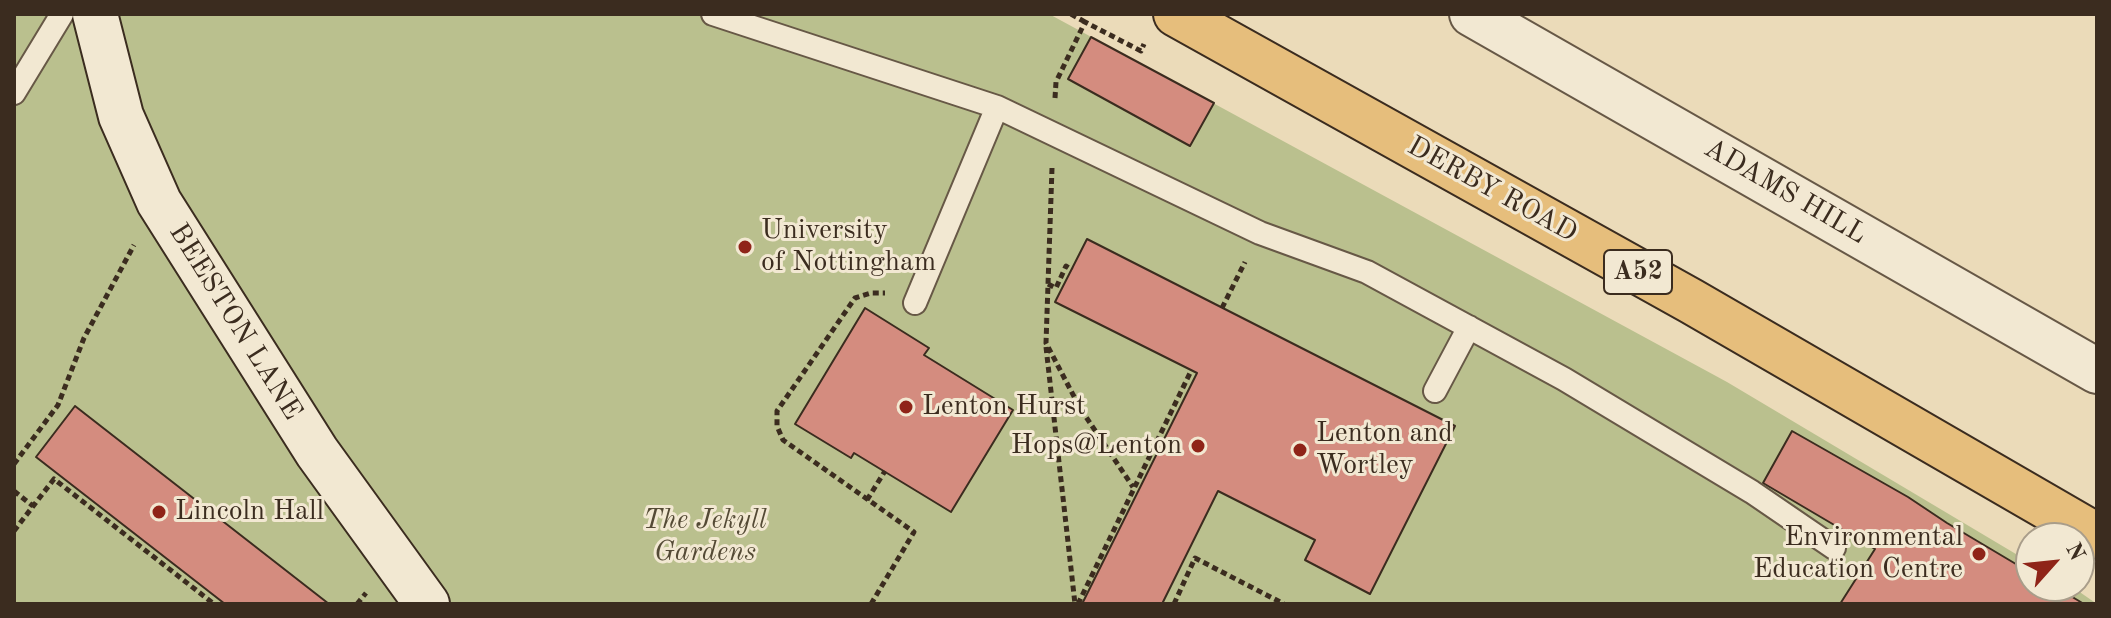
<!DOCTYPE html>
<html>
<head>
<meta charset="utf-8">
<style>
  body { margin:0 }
  #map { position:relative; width:2111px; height:618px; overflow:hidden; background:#ebdbb9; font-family:"Old Standard TT",serif }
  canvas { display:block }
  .frame { position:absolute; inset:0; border:16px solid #3b2c1f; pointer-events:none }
  .north { position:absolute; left:2015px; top:522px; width:80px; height:80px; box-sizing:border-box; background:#f2e8d2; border:2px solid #a99d8a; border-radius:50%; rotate:63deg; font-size:22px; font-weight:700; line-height:32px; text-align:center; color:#3b2c1f }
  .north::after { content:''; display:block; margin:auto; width:28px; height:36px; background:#8f2418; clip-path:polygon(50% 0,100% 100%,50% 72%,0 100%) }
</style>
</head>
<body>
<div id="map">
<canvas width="2111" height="618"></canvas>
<div class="frame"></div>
<div class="north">N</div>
</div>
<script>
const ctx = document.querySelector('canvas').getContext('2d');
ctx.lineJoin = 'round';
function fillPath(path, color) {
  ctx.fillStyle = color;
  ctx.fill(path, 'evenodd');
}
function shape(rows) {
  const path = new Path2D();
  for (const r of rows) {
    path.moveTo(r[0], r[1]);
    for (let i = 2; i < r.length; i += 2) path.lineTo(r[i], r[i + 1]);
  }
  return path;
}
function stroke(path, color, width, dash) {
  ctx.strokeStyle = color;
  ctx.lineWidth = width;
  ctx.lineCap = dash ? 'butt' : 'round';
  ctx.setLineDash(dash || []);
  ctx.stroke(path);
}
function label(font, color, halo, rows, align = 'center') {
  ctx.font = font + ' "Old Standard TT",serif';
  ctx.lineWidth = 6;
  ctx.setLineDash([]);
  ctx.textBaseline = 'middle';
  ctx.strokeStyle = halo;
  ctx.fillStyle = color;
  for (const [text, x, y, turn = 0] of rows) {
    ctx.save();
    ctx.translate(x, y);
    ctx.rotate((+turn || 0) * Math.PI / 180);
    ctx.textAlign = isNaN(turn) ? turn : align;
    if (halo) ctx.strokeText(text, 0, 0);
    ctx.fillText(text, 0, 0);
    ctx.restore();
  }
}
fillPath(shape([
  [14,14,1049,14,1727,382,2031,563,2031,586,2071,586,2097,604,14,604]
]), '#bac08e');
const building = shape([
  [1091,37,1214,103,1190,146,1068,79,1091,37],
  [1087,239,1455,426,1370,594,1305,560,1315,540,1218,491,1162,604,1082,604,1197,373,1055,302,1087,239],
  [865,308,929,348,924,355,1013,410,951,512,854,453,851,458,795,424,865,308],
  [75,406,329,604,225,604,36,457,75,406],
  [1792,431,1908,497,1947,523,2031,573,2031,586,2054,586,2084,604,1840,604,1875,549,1763,483,1792,431]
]);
fillPath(building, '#d48c7f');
stroke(building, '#3b2c1f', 2);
const lane = shape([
  [713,14,997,107,1260,233,1367,272,1564,379,1752,492,1834,548],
  [14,93,62,14],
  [915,303,997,107],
  [1435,391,1469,327]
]);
const street = shape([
  [1472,14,2097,371]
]);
const secondary = shape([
  [95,14,121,116,159,202,317,452,427,604]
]);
const highway = shape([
  [1176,14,1691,301,2097,536]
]);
stroke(lane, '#675846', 26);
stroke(street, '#675846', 48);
stroke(secondary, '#3b2c1f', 48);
stroke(highway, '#3b2c1f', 48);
stroke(shape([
  [1071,14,1085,22],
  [1055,98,1056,82,1085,22,1141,51,1144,44],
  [1052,168,1046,343,1080,408,1133,487],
  [1048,284,1056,288,1066,266,1072,270],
  [1222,308,1245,262],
  [1046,347,1075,604],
  [14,464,58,405,84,338,134,245],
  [14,491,33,506],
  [867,500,885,471],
  [14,531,54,479,214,604],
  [357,604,366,593],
  [871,604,914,532,783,440,777,426,777,411,855,298,871,293,885,293],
  [1078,604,1191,371],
  [1174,604,1195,558,1284,604]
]), '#3b2c1f', 5, [6, 4]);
stroke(lane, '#f2e8d2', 22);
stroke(street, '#f2e8d2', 44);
stroke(secondary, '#f2e8d2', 44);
stroke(highway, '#e6be7c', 44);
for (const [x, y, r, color] of [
  [745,247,8,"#8f2418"],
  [906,407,8,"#8f2418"],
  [1198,446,8,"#8f2418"],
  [1300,450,8,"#8f2418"],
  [159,512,8,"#8f2418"],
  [1979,554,8,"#8f2418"]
]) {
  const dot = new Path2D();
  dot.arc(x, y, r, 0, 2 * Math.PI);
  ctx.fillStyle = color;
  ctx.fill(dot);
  stroke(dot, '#f2e8d2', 3);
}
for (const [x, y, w] of [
  [1638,272,68]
]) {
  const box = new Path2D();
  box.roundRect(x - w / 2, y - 22, w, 44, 6);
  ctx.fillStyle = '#f2e8d2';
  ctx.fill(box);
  stroke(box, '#3b2c1f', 2);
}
label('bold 26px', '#3b2c1f', null, [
  ["A52",1638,272]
]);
label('28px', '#3b2c1f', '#f2e8d2', [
  ["DERBY ROAD",1492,190,29],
  ["ADAMS HILL",1785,192,30],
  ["BEESTON LANE",235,322,58]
]);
label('28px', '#3b2c1f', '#f2e8d2', [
  ["University",761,231],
  ["of Nottingham",761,263],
  ["Lenton Hurst",922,407],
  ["Lenton and",1316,434],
  ["Wortley",1316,466],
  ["Hops@Lenton",1182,446,"right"],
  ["Lincoln Hall",175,512],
  ["Environmental",1963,538,"right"],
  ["Education Centre",1963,570,"right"]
], 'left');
label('italic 28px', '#544a35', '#f2e8d2', [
  ["The Jekyll",705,521],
  ["Gardens",705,553]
]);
</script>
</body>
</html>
